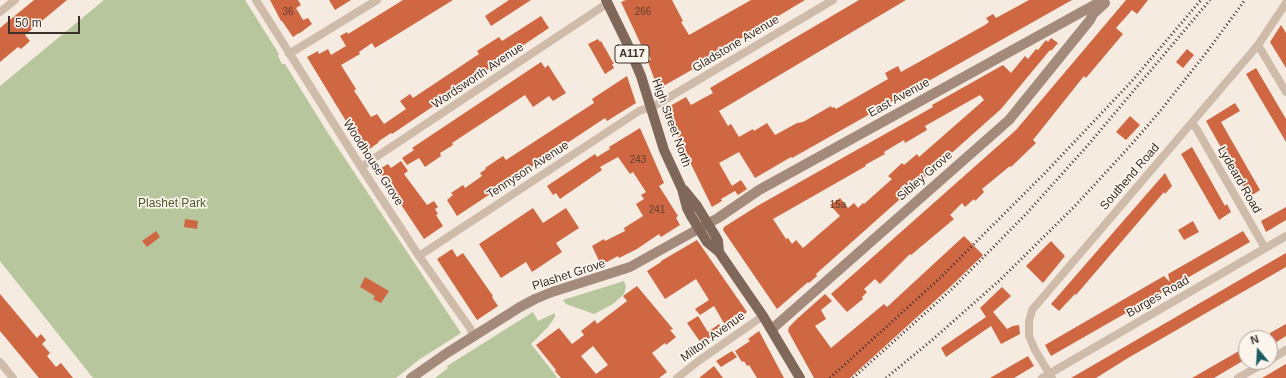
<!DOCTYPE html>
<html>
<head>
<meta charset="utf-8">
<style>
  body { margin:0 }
  #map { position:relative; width:1286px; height:378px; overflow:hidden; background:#f5ebe0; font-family:Arial,sans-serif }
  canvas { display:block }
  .north { position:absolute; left:1238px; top:330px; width:40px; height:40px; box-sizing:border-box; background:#fcf5ed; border:1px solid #afa69f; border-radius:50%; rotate:342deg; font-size:11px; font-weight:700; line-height:16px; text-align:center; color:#3c302a }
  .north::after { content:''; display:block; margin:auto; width:14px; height:18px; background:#1b5c61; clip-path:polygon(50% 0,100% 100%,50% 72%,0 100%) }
  .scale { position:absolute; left:8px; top:16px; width:72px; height:18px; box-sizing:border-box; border:2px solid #3c302a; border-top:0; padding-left:5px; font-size:12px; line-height:14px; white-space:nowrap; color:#3c302a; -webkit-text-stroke:3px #fcf5ed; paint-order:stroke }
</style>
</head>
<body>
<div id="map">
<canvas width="1286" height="378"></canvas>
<div class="north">N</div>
<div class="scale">50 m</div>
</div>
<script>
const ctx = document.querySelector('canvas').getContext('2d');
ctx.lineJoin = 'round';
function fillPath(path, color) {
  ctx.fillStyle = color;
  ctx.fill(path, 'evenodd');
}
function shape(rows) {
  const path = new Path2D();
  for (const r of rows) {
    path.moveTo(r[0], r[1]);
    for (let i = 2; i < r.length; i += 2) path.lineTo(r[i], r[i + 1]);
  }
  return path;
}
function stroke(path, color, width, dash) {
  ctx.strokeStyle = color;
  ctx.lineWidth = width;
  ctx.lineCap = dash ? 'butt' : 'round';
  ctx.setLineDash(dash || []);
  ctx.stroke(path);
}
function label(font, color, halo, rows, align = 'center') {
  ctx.font = font + ' Arial,sans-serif';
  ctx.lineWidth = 3.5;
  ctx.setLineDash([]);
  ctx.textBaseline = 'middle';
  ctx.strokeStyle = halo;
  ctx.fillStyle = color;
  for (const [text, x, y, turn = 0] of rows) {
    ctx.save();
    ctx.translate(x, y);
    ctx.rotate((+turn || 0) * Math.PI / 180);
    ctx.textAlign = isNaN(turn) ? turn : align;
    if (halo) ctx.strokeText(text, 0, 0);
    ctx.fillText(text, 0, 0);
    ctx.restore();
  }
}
fillPath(shape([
  [104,0,245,0,279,54,278,56,282,64,285,64,326,130,461,333,420,359,396,378,93,378,0,261,0,86],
  [624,281,626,287,624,294,613,304,594,314,566,304,563,300],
  [533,312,538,321,555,313,555,317,548,327,531,344,557,377,556,378,435,378,448,368,447,366]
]), '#b8c69e');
fillPath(shape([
  [34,0,67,0,25,35,30,41,21,49,18,47,0,62,0,28],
  [270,0,298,0,301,5,296,8,303,20,308,18,312,24,300,33,299,33,293,37,282,21,281,21],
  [329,0,351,0,335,10],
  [403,0,453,0,375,48,372,43,359,52,360,54,341,65,356,89,354,91,357,95,371,117,377,114,384,124,406,109,400,101,410,94,413,98,479,54,477,51,499,37,502,41,541,16,549,28,510,54,511,55,494,67,493,66,392,134,391,133,379,141,378,143,368,150,363,149,307,57,318,51,319,54,328,49,331,55,346,46,340,36,347,32,348,34],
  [509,0,531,0,491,26,485,16],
  [626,0,672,0,683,21,681,22,689,35,751,0,805,0,710,57,710,58,701,63,702,64,660,88,657,86,648,62,651,59,646,50,644,51,621,2],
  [859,0,906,0,719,111,728,126,731,124,739,137,753,129,754,131,767,123,775,135,797,123,803,122,831,106,832,108,834,107,836,109,888,79,885,73,898,66,901,72,985,25,989,22,986,18,993,14,996,18,1029,0,1072,0,792,158,791,157,755,178,739,152,719,163,732,186,741,180,747,189,738,195,735,191,721,199,722,201,712,207,669,119,667,120,663,110,686,97,691,105,713,93,710,88],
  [1126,0,1148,0,1137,14,1132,10,1116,28,1123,34,1086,78,1084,76,1033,140,1036,143,1011,167,1010,166,982,189,984,192,975,201,974,199,965,207,962,203,950,215,954,219,911,255,910,254,880,284,875,279,864,289,867,292,862,297,863,299,847,312,831,294,1016,130],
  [1281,25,1286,33,1286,68,1270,42],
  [1051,38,1058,43,1051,51,1050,50,1001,109,816,274,817,276,809,283,808,282,777,309,723,230,724,227,759,205,933,107,932,105,1003,65,1011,73,1025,56,1028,59,1036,49,1038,50,1046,40,1048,42],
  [980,95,984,100,919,157,917,154,904,165,902,163,888,176,892,179,864,204,863,203,858,208,854,203,848,208,840,198,830,205,840,216,803,248,796,240,792,244,788,238,786,239,773,219,866,166,865,165,885,154,884,152,904,140,905,143,927,130,925,126],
  [598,39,600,42,601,41,614,64,612,64,614,68,605,74,588,44],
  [1187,49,1194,55,1183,68,1176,62],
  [541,62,545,68,548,65,566,93,553,101,549,96,533,107,525,95,452,143,453,145,440,153,441,156,425,167,419,158,407,165,402,158,414,150,412,148],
  [1256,68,1286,119,1286,142,1246,74],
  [627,76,636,103,607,121,605,118,457,216,447,200,453,195,451,193,463,185,465,188,482,176,480,173,486,169,485,168,503,156,506,160,594,103,592,99],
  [1235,103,1240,111,1221,122,1260,190,1249,197,1206,121],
  [1130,116,1140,125,1126,140,1116,132],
  [640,128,664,183,659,186,678,216,676,218,680,225,661,237,659,234,637,249,619,258,618,256,601,265,592,246,604,239,605,241,625,231,624,228,643,216,636,204,644,199,641,195,646,192,633,172,630,174,618,157,600,167,602,170,560,199,556,193,553,195,547,186,595,154,597,157,610,149,609,147],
  [1192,147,1225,206,1227,204,1231,212,1219,220,1181,154],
  [401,161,408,171,404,174,427,205,434,201,438,207,435,209,438,214,436,215,443,226,424,239,378,170,388,164,391,168],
  [1165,173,1172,186,1165,194,1164,192,1076,295,1075,294,1059,311,1051,304],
  [1286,207,1286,220,1266,232,1261,221],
  [533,208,543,223,566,208,579,228,556,243,562,252,532,272,526,262,501,278,479,244],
  [185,219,198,221,197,229,184,227],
  [1193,221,1199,232,1184,240,1178,230],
  [156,231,160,237,147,247,142,241],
  [1243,231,1250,242,1051,356,1045,345,1164,276,1170,282,1168,274],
  [964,236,983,255,949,288,850,378,814,378,788,331,789,327,798,318,825,294,832,301,821,310,826,319,815,326,831,348,884,304,887,307],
  [697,240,747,312,737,320,735,318,725,325,714,306,700,315,695,309,709,300,696,279,665,299,647,271,661,262,661,261],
  [1051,241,1065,256,1043,283,1026,266],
  [452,249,457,257,463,253,493,296,492,297,498,306,477,320,437,259],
  [1286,253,1286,267,1128,358,1096,378,1071,378],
  [365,277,389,291,381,303,373,299,375,296,360,287],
  [637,286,673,329,670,330,676,337,666,345,665,343,652,353,667,372,659,378,561,378,555,371,556,370,536,345,559,328,572,344,584,335,581,331,595,320,597,324,627,301,623,296],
  [593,346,608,365,596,374,581,356],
  [1002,287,1011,296,993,312,1007,329,1013,326,1019,325,1020,334,1001,344,991,326,946,357,941,348,986,317,980,308],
  [0,294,37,338,41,334,46,340,42,344,50,353,47,356,56,367,61,363,73,378,39,378,0,331],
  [698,316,711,337,701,343,687,323],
  [719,324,724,332,713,339,708,332],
  [1286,324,1286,336,1270,346,1270,333],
  [759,331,784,378,757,378,749,365,747,366,744,361,742,362,735,351,750,341,748,339],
  [1246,347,1246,359,1214,378,1192,378],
  [732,351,737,357,721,367,716,361],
  [1028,356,1034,366,1014,378,990,378],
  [1286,364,1286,378,1262,378],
  [714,366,723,378,699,378]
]), '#cf6743');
stroke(shape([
  [256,0,361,167,419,256,470,328,473,336],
  [0,12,15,0],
  [1258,45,1286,92],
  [289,54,377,0],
  [1192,124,1196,128,1265,248],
  [361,167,608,3],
  [419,256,639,111,656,105,833,0],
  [1270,360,1286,350],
  [0,362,13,378],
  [677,378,697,362,763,316],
  [1042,378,1286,236],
  [1052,378,1035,350,1029,336,1029,321,1032,310,1258,45,1286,3],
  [1238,378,1266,362]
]), '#cfbbaa', 8);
stroke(shape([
  [772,329,1009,120,1090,20,1093,14,1105,3],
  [411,378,447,353,520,307,535,299,552,292,630,267,718,218,759,190,1096,4,1105,3]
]), '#a38a7b', 10);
stroke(shape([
  [606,0,627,43,641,76,664,150,682,189,687,208,691,216,707,242,719,252,763,316,800,378],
  [684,190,697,206,716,237,718,241,719,252]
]), '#7f675a', 10);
stroke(shape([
  [830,378,940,278,1045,173,1132,81,1201,0],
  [853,378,951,290,1026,214,1088,145,1210,0],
  [886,378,932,340,1000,280,1074,207,1131,145,1161,110,1206,53,1245,0]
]), '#3c302a', 3, [1, 3]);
label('10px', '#613e30', null, [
  ["36",288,12],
  ["266",643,12],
  ["243",638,160],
  ["15a",838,205],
  ["241",657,210]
]);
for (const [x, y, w] of [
  [632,54,34]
]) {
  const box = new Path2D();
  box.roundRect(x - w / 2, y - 9, w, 18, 3);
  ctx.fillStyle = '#fcf5ed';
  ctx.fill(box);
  stroke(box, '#3c302a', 1);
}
label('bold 11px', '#3c302a', null, [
  ["A117",632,54]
]);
label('12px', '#3c302a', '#fcf5ed', [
  ["Gladstone Avenue",736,44,-31],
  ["Wordsworth Avenue",478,76,-34],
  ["East Avenue",899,98,-29],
  ["High Street North",671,123,70],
  ["Woodhouse Grove",373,163,57],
  ["Tennyson Avenue",528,170,-33],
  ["Sibley Grove",925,176,-41],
  ["Southend Road",1130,177,-49],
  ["Lydeard Road",1239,180,60],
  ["Plashet Grove",569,275,-18],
  ["Burges Road",1158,297,-30],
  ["Milton Avenue",713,337,-36]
]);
label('12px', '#4a5c2b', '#fcf5ed', [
  ["Plashet Park",172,204]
]);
</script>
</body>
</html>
